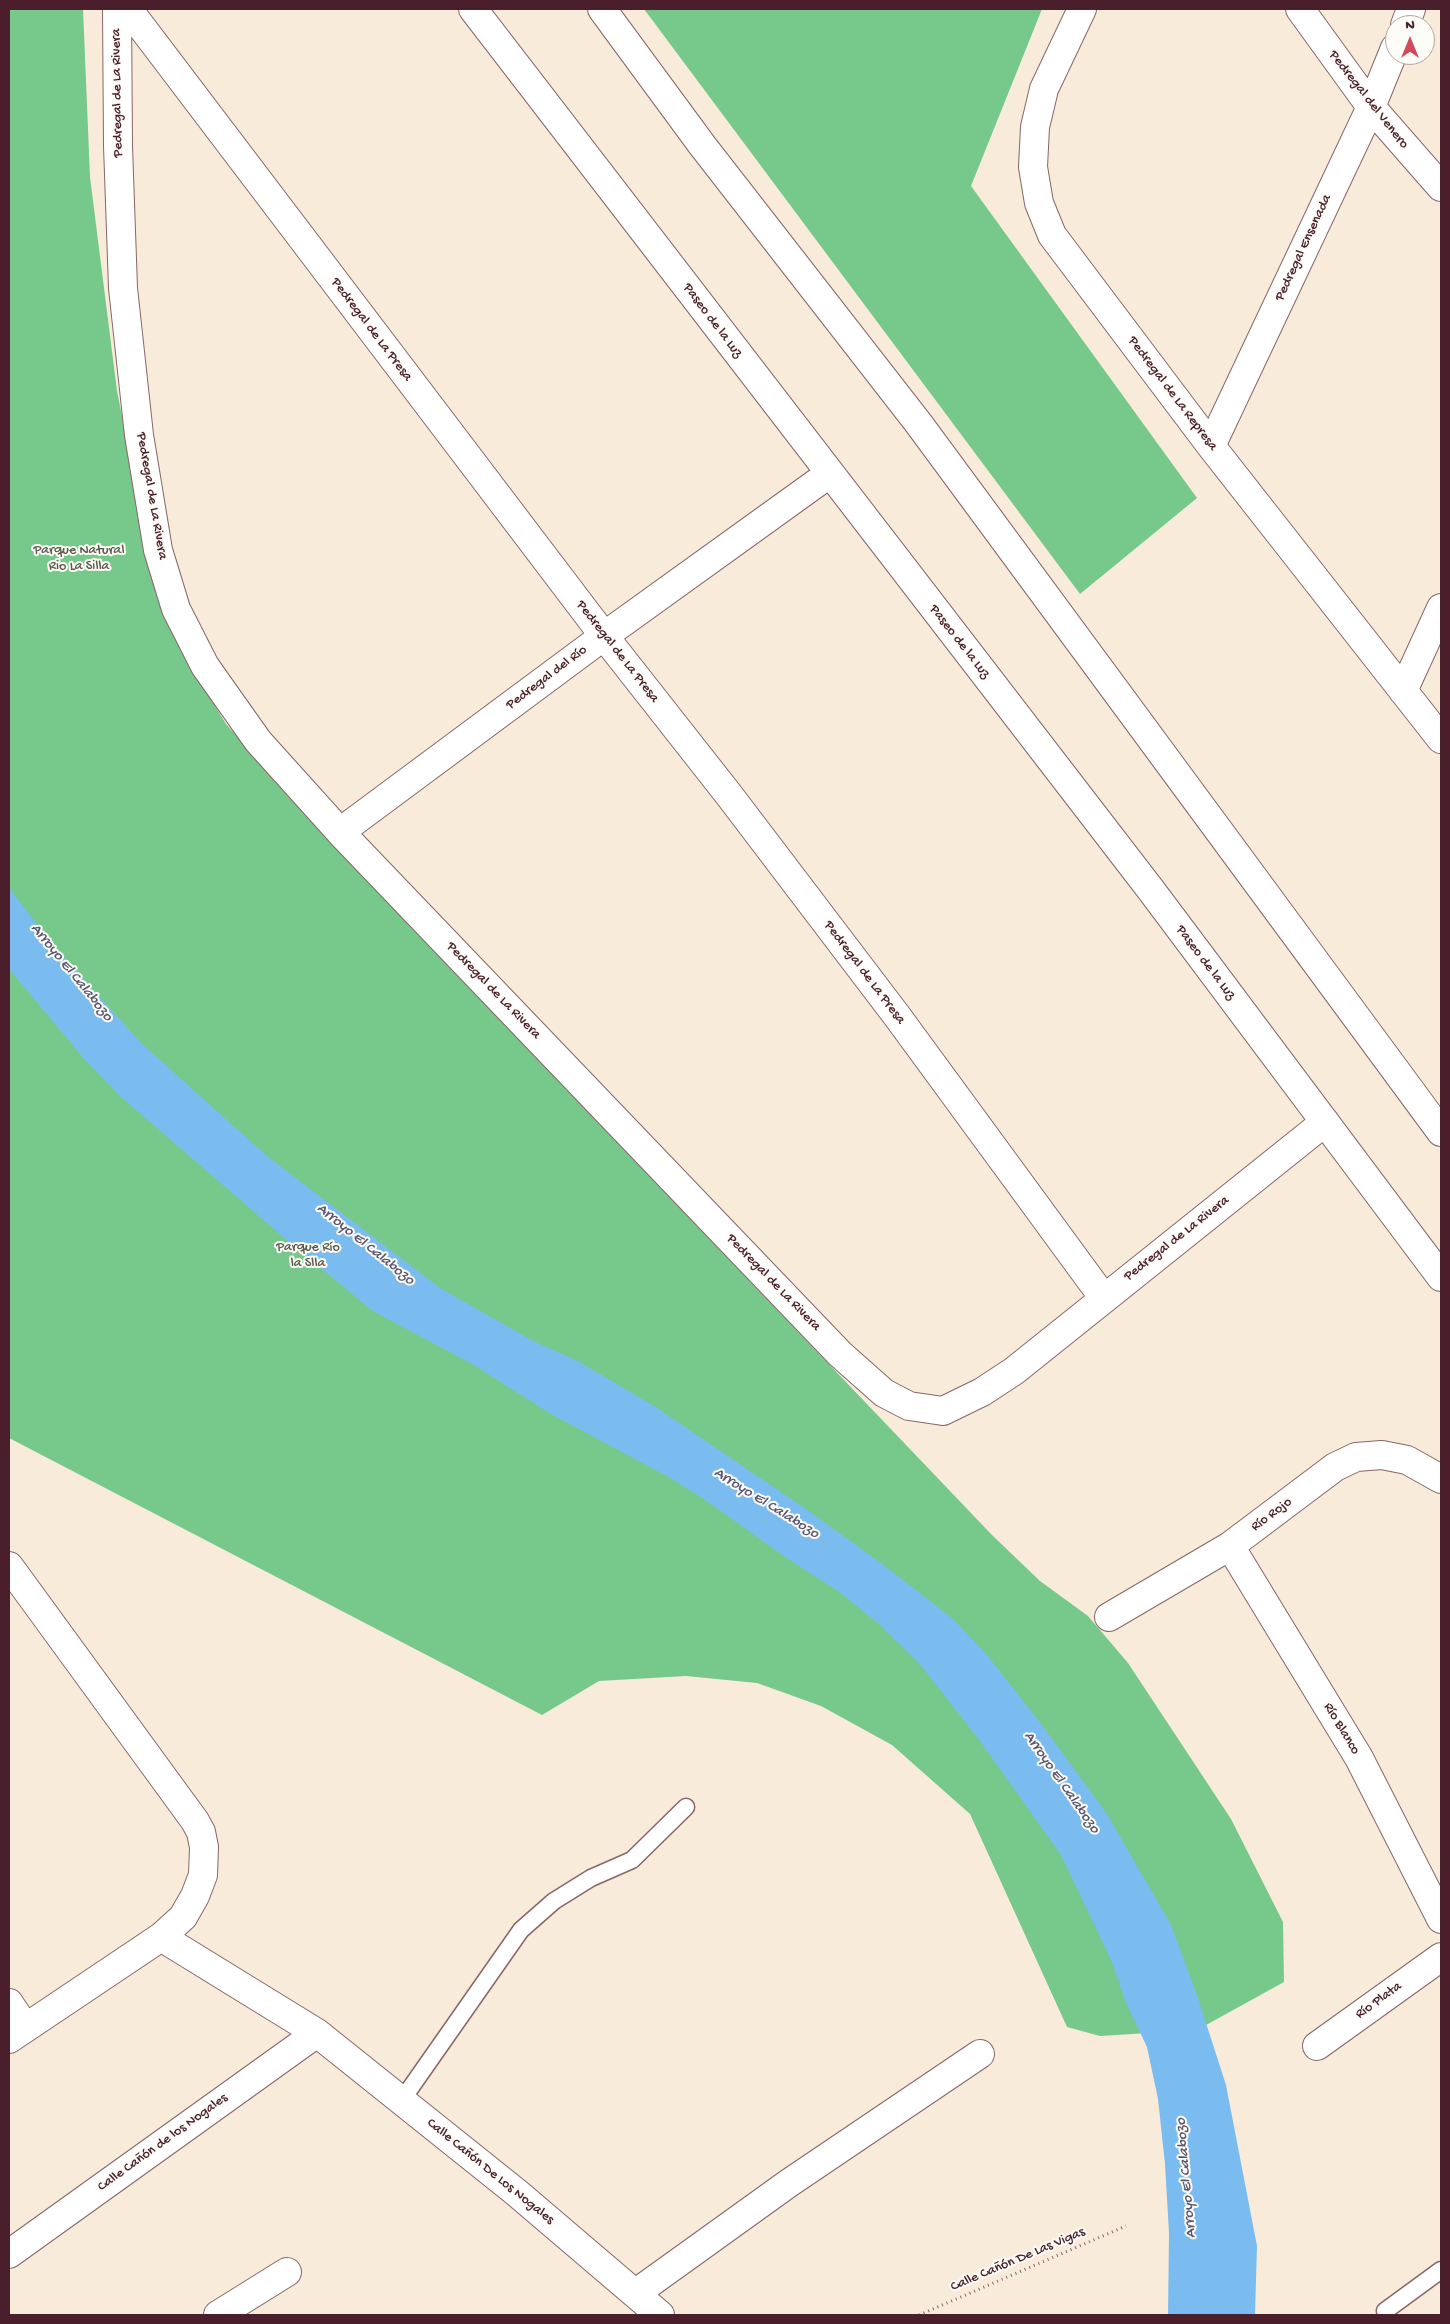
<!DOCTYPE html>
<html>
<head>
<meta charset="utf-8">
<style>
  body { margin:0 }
  #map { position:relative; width:1450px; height:2324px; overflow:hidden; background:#f8ebd9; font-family:"Gochi Hand",sans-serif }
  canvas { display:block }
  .frame { position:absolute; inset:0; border:10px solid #4a1f2b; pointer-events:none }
  .north { position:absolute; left:1385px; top:15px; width:50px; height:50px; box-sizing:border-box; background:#fdfcf7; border:1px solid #b5a4a5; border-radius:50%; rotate:0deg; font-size:14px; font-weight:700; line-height:20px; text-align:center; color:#4a1f2b }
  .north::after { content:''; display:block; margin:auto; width:18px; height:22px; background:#d1495b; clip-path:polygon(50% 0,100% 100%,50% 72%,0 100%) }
</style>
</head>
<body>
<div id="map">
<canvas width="1450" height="2324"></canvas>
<div class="frame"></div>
<div class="north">N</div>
</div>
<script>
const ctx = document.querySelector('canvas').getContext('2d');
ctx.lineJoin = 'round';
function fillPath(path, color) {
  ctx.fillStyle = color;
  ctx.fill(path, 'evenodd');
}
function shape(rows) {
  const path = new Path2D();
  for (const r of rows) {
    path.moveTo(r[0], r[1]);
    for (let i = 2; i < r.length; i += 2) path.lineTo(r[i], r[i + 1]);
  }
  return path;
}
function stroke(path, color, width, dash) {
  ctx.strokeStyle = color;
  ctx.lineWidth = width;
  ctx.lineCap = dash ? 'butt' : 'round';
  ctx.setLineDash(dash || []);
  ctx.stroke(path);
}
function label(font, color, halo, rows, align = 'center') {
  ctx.font = font + ' "Gochi Hand",sans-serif';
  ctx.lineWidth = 4;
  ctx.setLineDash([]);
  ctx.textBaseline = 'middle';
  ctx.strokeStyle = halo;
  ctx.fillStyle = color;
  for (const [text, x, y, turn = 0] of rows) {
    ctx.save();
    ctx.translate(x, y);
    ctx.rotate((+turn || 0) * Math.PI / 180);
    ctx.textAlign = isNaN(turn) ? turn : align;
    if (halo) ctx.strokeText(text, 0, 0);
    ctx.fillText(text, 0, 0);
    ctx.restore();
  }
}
fillPath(shape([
  [9,9,83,9,90,177,117,391,157,591,184,655,226,724,341,853,992,1535,1040,1581,1088,1616,1128,1663,1231,1819,1283,1922,1284,1982,1197,2030,1100,2036,1067,2027,970,1814,892,1745,821,1706,757,1683,686,1676,599,1681,542,1715,9,1438],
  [644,9,1042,9,971,186,1197,498,1080,594]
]), '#77c98b');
fillPath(shape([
  [9,888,53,945,142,1044,267,1156,440,1288,533,1341,578,1361,654,1406,803,1507,881,1563,953,1619,987,1655,1042,1725,1107,1814,1171,1925,1197,1995,1226,2085,1257,2246,1255,2315,1168,2315,1169,2233,1165,2164,1158,2099,1147,2047,1126,2003,1112,1962,1061,1855,980,1741,919,1663,879,1624,838,1591,788,1559,704,1499,665,1475,551,1414,472,1364,373,1311,289,1242,121,1097,86,1061,9,969]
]), '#7bbcf0');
const service = shape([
  [402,2100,521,1930,554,1901,591,1878,632,1860,686,1807],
  [1385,2311,1441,2270]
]);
const minor = shape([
  [117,9,118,146,123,288,139,435,158,550,176,609,205,666,258,741,340,832,840,1354,884,1393,909,1406,943,1411,982,1392,1014,1371,1325,1122],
  [128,9,604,636,729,795,897,1016,1103,1297],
  [1082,9,1044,89,1035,127,1033,167,1039,203,1052,235,1211,446,1441,739],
  [1300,9,1371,107,1441,187],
  [1405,25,1411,9],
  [1211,446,1371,107,1395,48],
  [1403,691,1441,608],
  [340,832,604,636,829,474],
  [1230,1546,1359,1758,1441,1919],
  [9,1566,195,1821,201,1832,204,1847,203,1875,195,1896,183,1917,161,1937,9,2039],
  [1109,1617,1230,1546,1335,1467,1356,1457,1382,1455,1407,1460,1441,1479],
  [161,1937,317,2033,517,2193,660,2315],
  [9,2003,25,2027],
  [1317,2046,1441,1957],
  [9,2254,317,2033],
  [636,2293,789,2183,980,2054],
  [218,2315,287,2272]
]);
const tertiary = shape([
  [473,9,1151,890,1441,1277],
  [602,9,702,145,919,424,1441,1132]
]);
stroke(service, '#876668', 19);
stroke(minor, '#876668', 30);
stroke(tertiary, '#876668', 30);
stroke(shape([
  [919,2315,1126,2226]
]), '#876668', 3, [1, 4]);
stroke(service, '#fff', 16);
stroke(minor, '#fff', 28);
stroke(tertiary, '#fff', 28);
label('14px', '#4a1f2b', '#fdfcf7', [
  ["Pedregal de La Rivera",118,93,-91],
  ["Pedregal del Venero",1368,100,52],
  ["Pedregal Ensenada",1304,248,-65],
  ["Paseo de la Luz",712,321,53],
  ["Pedregal de La Presa",371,330,53],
  ["Pedregal de La Represa",1172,394,53],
  ["Pedregal de La Rivera",151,496,80],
  ["Paseo de la Luz",959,642,52],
  ["Pedregal de La Presa",617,652,52],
  ["Pedregal del Río",547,678,-37],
  ["Paseo de la Luz",1205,963,53],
  ["Pedregal de La Presa",864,973,53],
  ["Pedregal de La Rivera",493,991,46],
  ["Pedregal de La Rivera",1177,1239,-38],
  ["Pedregal de La Rivera",773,1283,46],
  ["Río Rojo",1272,1515,-37],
  ["Río Blanco",1341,1729,59],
  ["Río Plata",1379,2001,-36],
  ["Calle Cañón de los Nogales",163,2143,-36],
  ["Calle Cañón De Los Nogales",490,2172,39],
  ["Calle Cañón De Las Vigas",1018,2260,-23]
]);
label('14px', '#5a5a4d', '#fdfcf7', [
  ["Parque Natural",79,551],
  ["Rio La Silla",79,567],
  ["Parque Río",308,1248],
  ["la Slla",308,1264]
]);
label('italic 15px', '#5b5670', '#fdfcf7', [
  ["Arroyo El Calabozo",71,973,51],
  ["Arroyo El Calabozo",365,1245,39],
  ["Arroyo El Calabozo",766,1504,32],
  ["Arroyo El Calabozo",1061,1783,55],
  ["Arroyo El Calabozo",1187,2178,-95]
]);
</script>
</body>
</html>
